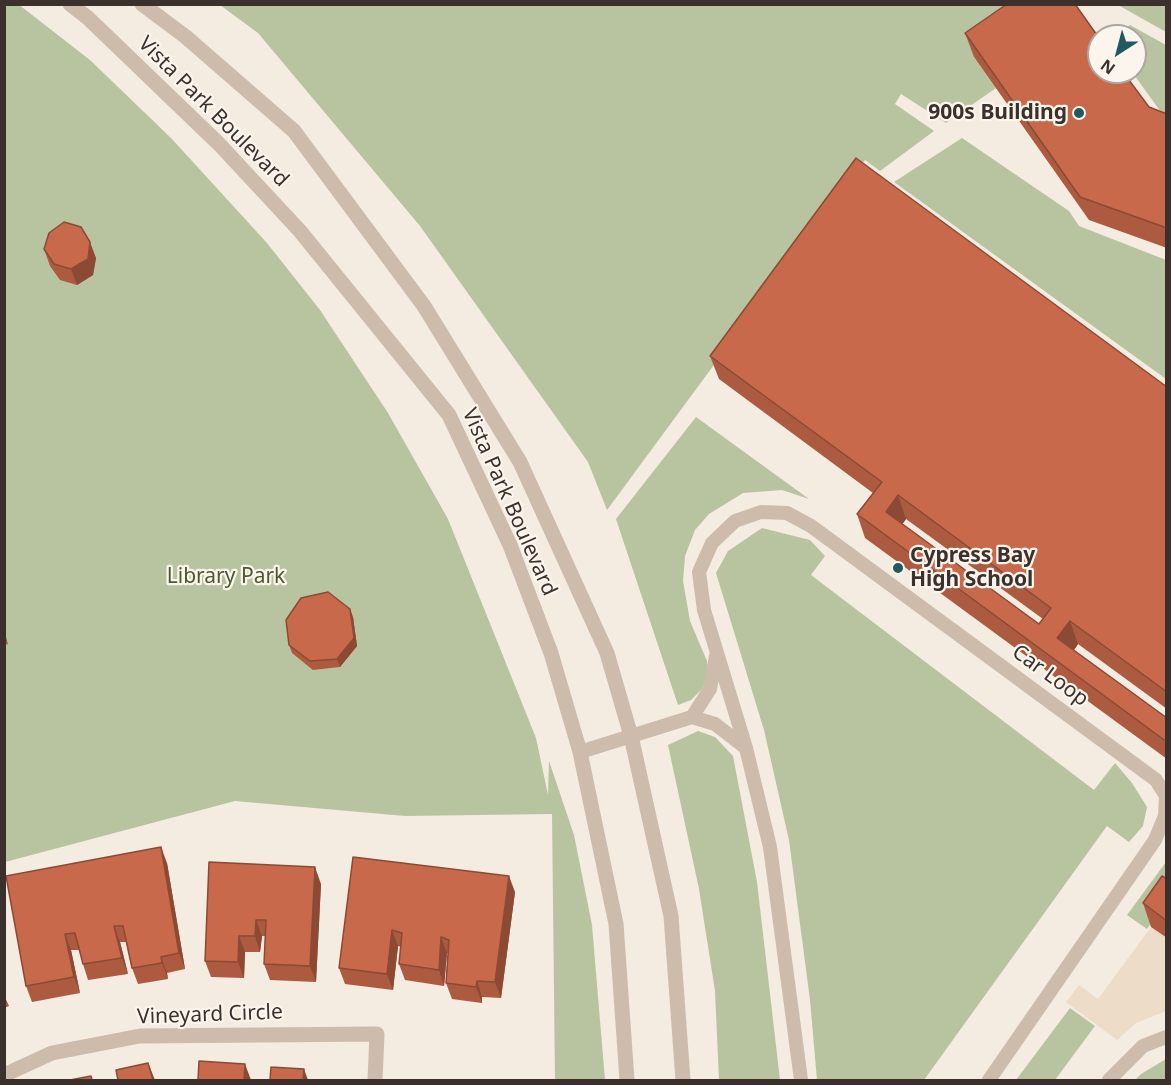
<!DOCTYPE html>
<html>
<head>
<meta charset="utf-8">
<style>
  body { margin:0 }
  #map { position:relative; width:1171px; height:1085px; overflow:hidden; background:#f4ebe1; font-family:"Noto Sans",sans-serif }
  canvas { display:block }
  .frame { position:absolute; inset:0; border:6px solid #3b302b; pointer-events:none }
  .north { position:absolute; left:1087px; top:24px; width:60px; height:60px; box-sizing:border-box; background:#fbf5ee; border:2px solid #aea6a0; border-radius:50%; rotate:216deg; font-size:16px; font-weight:700; line-height:24px; text-align:center; color:#3b302b }
  .north::after { content:''; display:block; margin:auto; width:21px; height:27px; background:#1f5a5e; clip-path:polygon(50% 0,100% 100%,50% 72%,0 100%) }
</style>
</head>
<body>
<div id="map">
<canvas width="1171" height="1085"></canvas>
<div class="frame"></div>
<div class="north">N</div>
</div>
<script>
const ctx = document.querySelector('canvas').getContext('2d');
ctx.lineJoin = 'round';
function fillPath(path, color) {
  ctx.fillStyle = color;
  ctx.fill(path, 'evenodd');
}
function shape(rows) {
  const path = new Path2D();
  for (const r of rows) {
    path.moveTo(r[0], r[1]);
    for (let i = 2; i < r.length; i += 2) path.lineTo(r[i], r[i + 1]);
  }
  return path;
}
function stroke(path, color, width, dash) {
  ctx.strokeStyle = color;
  ctx.lineWidth = width;
  ctx.lineCap = dash ? 'butt' : 'round';
  ctx.setLineDash(dash || []);
  ctx.stroke(path);
}
function label(font, color, halo, rows, align = 'center') {
  ctx.font = font + ' "Noto Sans",sans-serif';
  ctx.lineWidth = 4.5;
  ctx.setLineDash([]);
  ctx.textBaseline = 'middle';
  ctx.strokeStyle = halo;
  ctx.fillStyle = color;
  for (const [text, x, y, turn = 0] of rows) {
    ctx.save();
    ctx.translate(x, y);
    ctx.rotate((+turn || 0) * Math.PI / 180);
    ctx.textAlign = isNaN(turn) ? turn : align;
    if (halo) ctx.strokeText(text, 0, 0);
    ctx.fillText(text, 0, 0);
    ctx.restore();
  }
}
fillPath(shape([
  [18,4,90,60,171,138,267,243,320,310,388,413,448,519,536,738,548,795,549,761,574,835,592,925,605,1080,555,1080,552,814,405,816,235,801,5,862,4,5],
  [220,5,1037,5,974,57,996,88,946,123,901,94,895,104,934,131,880,171,865,160,607,510,588,462,420,226,258,33],
  [1118,5,1166,5,1166,32],
  [1130,25,1166,45,1166,119,1132,72,1135,72,1135,36,1113,36],
  [962,138,1069,211,1079,226,1166,260,1166,379,894,182],
  [696,417,809,499,782,490,743,493,709,514,695,530,685,556,683,581,690,621,707,661,708,676,702,689,691,700,678,705,616,519],
  [762,528,810,540,825,556,811,575,1094,790,1115,763,1132,783,1147,807,1143,826,1129,842,1107,826,924,1080,817,1080,810,1000,789,840,764,730,716,573,728,551],
  [698,731,715,737,733,756,757,882,780,1080,719,1080,715,991,699,889,668,745],
  [1166,862,1166,901,1147,929,1127,915],
  [1070,1008,1095,1026,1055,1080,1016,1080],
  [1166,1059,1166,1080,1135,1080,1141,1074]
]), '#b8c4a0');
fillPath(shape([
  [1151,927,1166,938,1166,1011,1136,1023,1117,1040,1066,1002,1079,985,1098,999]
]), '#ecdcc8');
stroke(shape([
  [692,717,710,689,716,656],
  [692,717,715,724,746,748],
  [580,752,692,717],
  [801,1080,770,847,746,748,704,610,699,572,712,543,735,521,761,512,787,513,811,526,1156,780,1166,796,1165,816,1155,840,989,1080],
  [1109,1080,1143,1046,1166,1037]
]), '#cdbbac', 14);
stroke(shape([
  [70,4,88,18,219,144,300,231,449,415,510,545,551,653,580,752,616,924,627,1080],
  [142,4,186,37,294,131,424,306,520,462,607,653,631,736,671,916,683,1080],
  [4,1075,52,1053,140,1036,377,1034,375,1080]
]), '#cdbbac', 15);
fillPath(shape([
  [965,33,1167,114,1167,248,1089,220,974,57],
  [44,249,96,258,93,275,77,285,60,280,50,266],
  [710,356,1167,387,1167,709,1078,644,1074,650,1167,718,1167,759,865,538,857,514,873,493,719,379],
  [906,519,1043,619,1039,624,902,524],
  [353,617,357,646,340,667,313,670,292,653,289,645],
  [4,630,8,644,4,645],
  [353,857,515,892,501,998,482,997,482,1003,452,999,446,983,448,953,447,953,444,986,405,980,399,964,401,947,398,946,393,990,345,984,339,968],
  [209,862,321,884,316,982,270,980,264,964,266,936,262,936,260,952,245,952,244,978,211,977,205,961],
  [167,863,185,969,167,973,168,979,138,984,132,968,126,942,120,942,128,974,88,980,83,964,79,950,71,950,80,993,32,1002,26,986,6,876],
  [1167,879,1167,938,1151,927,1143,903],
  [4,995,9,1006,4,1008]
]), '#ac5a40');
fillPath(shape([
  [90,242,96,258,93,275,77,285,71,269],
  [898,495,906,519,894,536,886,512],
  [350,609,353,617,357,646,340,667,337,659],
  [1070,621,1078,644,1066,661,1057,638],
  [161,847,167,863,185,969,179,953],
  [315,867,321,884,316,982,310,966],
  [509,876,515,892,501,998,495,982],
  [256,920,262,936,260,952,255,936],
  [114,926,120,942,128,974,122,958],
  [392,930,398,946,393,990,387,974],
  [65,934,71,950,80,993,74,977],
  [239,936,245,952,244,978,238,962],
  [441,937,447,953,444,986,439,970],
  [161,957,167,973,168,979,162,963],
  [477,981,482,997,482,1003,476,987],
  [148,1063,155,1080,153,1080],
  [245,1064,251,1080,244,1080],
  [304,1069,308,1080,303,1080]
]), '#8c4a34');
const building = shape([
  [1007,4,1075,4,1099,38,1099,72,1123,72,1149,107,1167,114,1167,228,1080,197,965,33,1007,4],
  [856,158,1167,387,1167,692,1070,621,1057,638,1167,718,1167,742,857,514,882,482,710,356,856,158],
  [898,495,1051,608,1039,624,886,512,898,495],
  [64,222,81,227,90,242,88,259,71,269,54,264,44,249,49,233,64,222],
  [328,592,350,609,354,638,337,659,310,661,289,645,286,620,301,598,328,592],
  [161,847,179,953,161,957,162,963,132,968,123,926,114,926,122,958,83,964,75,933,65,934,74,977,26,986,6,876,161,847],
  [353,857,509,876,495,982,477,981,476,987,446,983,449,940,441,937,439,970,399,964,402,933,392,930,387,974,339,968,353,857],
  [209,862,315,867,310,966,264,964,266,920,256,920,255,936,239,936,238,962,205,961,209,862],
  [1162,876,1167,879,1167,921,1143,903,1162,876],
  [199,1061,245,1064,244,1080,198,1080,199,1061],
  [148,1063,153,1080,118,1080,116,1070,148,1063],
  [271,1067,304,1069,303,1080,270,1080,271,1067],
  [91,1076,92,1080,70,1080,91,1076]
]);
fillPath(building, '#c8694b');
stroke(building, '#8c4a34', 1.5);
for (const [x, y, r, color] of [
  [1079,113,6,"#1f5a5e"],
  [898,568,6,"#1f5a5e"]
]) {
  const dot = new Path2D();
  dot.arc(x, y, r, 0, 2 * Math.PI);
  ctx.fillStyle = color;
  ctx.fill(dot);
  stroke(dot, '#fbf5ee', 2);
}
label('21px', '#3b302b', '#fbf5ee', [
  ["Vista Park Boulevard",213,112,45],
  ["Vista Park Boulevard",509,502,66],
  ["Car Loop",1050,676,36],
  ["Vineyard Circle",210,1015,-2]
]);
label('bold 21px', '#3b302b', '#fbf5ee', [
  ["900s Building",1067,113],
  ["Cypress Bay",910,556,"left"],
  ["High School",910,580,"left"]
], 'right');
label('21px', '#4a5a2e', '#fbf5ee', [
  ["Library Park",226,577]
]);
</script>
</body>
</html>
